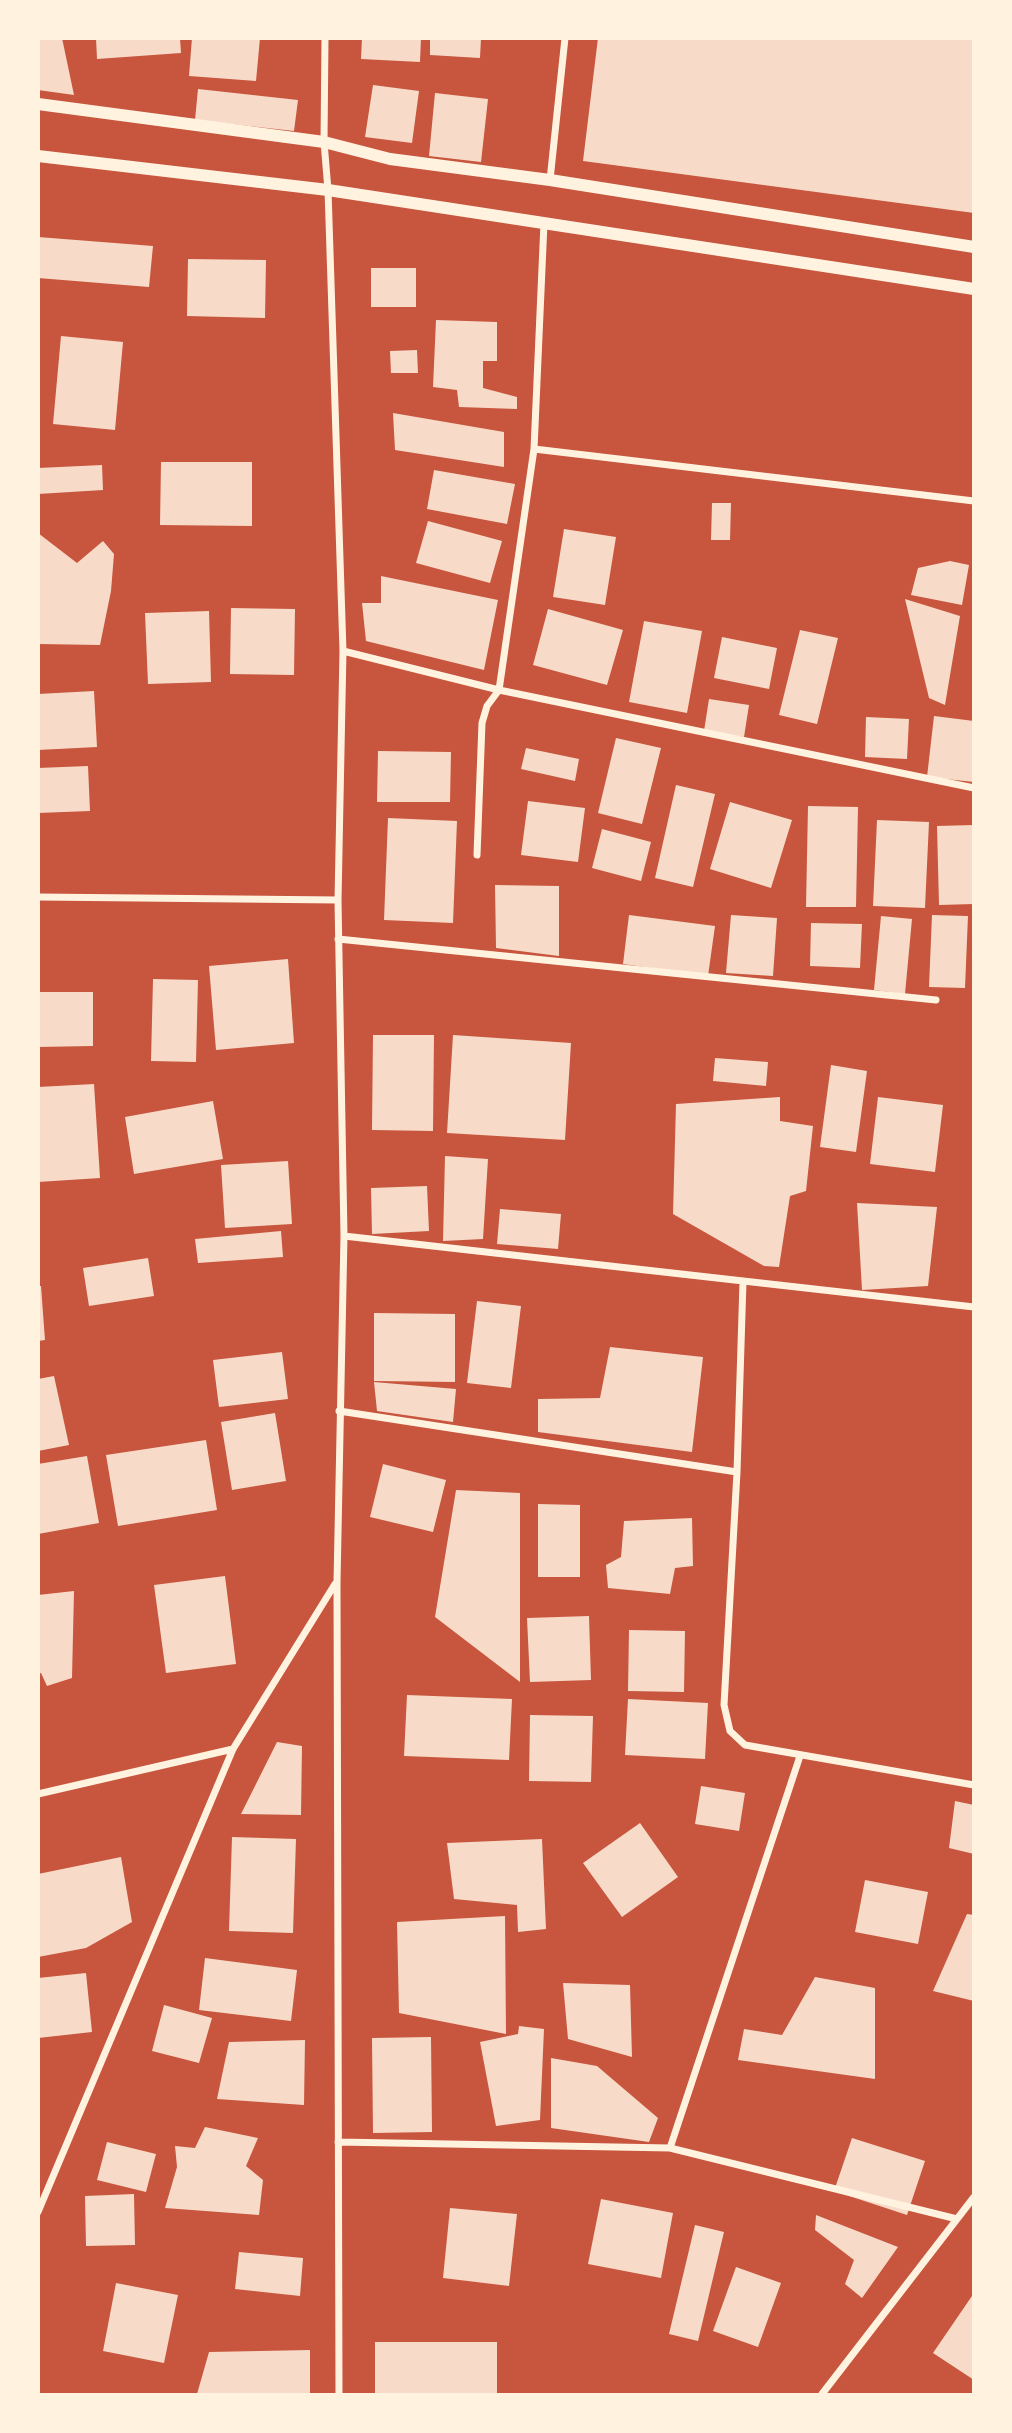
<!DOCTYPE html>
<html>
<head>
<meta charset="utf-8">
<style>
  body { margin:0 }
  #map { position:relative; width:1012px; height:2433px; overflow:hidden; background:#c8553d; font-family:"Open Sans",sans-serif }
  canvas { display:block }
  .frame { position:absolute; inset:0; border:40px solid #fff3e0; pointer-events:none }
</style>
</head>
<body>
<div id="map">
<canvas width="1012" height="2433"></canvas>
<div class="frame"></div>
</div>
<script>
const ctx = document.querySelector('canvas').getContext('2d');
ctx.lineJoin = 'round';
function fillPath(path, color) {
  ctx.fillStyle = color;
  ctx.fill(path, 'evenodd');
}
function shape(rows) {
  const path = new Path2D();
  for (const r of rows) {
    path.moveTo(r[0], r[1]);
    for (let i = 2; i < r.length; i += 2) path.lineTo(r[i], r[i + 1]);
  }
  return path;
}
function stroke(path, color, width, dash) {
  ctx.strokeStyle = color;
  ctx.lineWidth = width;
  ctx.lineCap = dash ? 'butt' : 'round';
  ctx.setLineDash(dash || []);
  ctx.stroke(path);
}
fillPath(shape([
  [38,38,62,38,74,95,38,90],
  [96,38,180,38,181,53,97,59],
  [192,38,260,38,256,81,189,76],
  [362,38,421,38,420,62,361,59],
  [430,38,481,38,480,58,430,55],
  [598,38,974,38,974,213,583,161],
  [373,85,419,91,412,143,365,137],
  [198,89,298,100,294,131,195,120],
  [435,93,488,99,481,162,429,156],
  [38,237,153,246,149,287,38,278],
  [188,259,266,260,265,318,187,316],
  [371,268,416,268,416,307,371,307],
  [436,320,497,322,497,361,483,361,483,388,517,397,517,409,459,407,457,390,433,387],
  [61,336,123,342,115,430,53,424],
  [417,350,418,373,391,373,390,351],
  [393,413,504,432,504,467,395,450],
  [161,462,252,462,252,526,160,525],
  [102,465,103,490,38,494,38,468],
  [434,470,515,484,507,524,427,509],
  [712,503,731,503,730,540,711,540],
  [428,521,502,541,490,583,416,563],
  [564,529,616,537,605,605,553,597],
  [38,533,77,563,103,541,114,554,111,591,100,645,38,644],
  [950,561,969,565,962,605,911,595,918,568],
  [381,576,498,600,484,670,366,641,362,603,381,603],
  [905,599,960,616,945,705,929,698],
  [231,608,295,609,294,675,230,674],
  [548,609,623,630,607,685,533,665],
  [209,611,211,682,148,684,145,613],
  [644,621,702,631,687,713,629,702],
  [800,630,838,638,817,724,779,715],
  [722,637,777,648,769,689,714,678],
  [94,691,97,747,38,750,38,694],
  [709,699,749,705,744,737,704,731],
  [934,716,974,721,974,782,927,777],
  [866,717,909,719,907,759,865,757],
  [616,738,661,748,642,824,598,813],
  [526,748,579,759,575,781,521,769],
  [378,751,451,752,450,802,377,802],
  [88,766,90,811,38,813,38,768],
  [676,785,715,794,693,887,655,878],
  [528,801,585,808,578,862,521,855],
  [730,802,792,820,771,888,710,869],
  [808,806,858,807,856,907,806,907],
  [388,818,457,821,453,923,384,920],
  [877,820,929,822,925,908,873,906],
  [974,825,974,904,939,905,937,826],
  [602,829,651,842,641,881,592,868],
  [495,885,559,886,559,956,496,948],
  [629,915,715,926,708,976,623,964],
  [731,915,777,918,773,976,726,973],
  [932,915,968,916,965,988,929,987],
  [881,916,912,919,905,994,874,990],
  [811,923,862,924,860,968,810,966],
  [288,959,294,1043,216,1050,209,966],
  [153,979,198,980,196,1062,151,1061],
  [38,992,93,992,93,1046,38,1047],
  [373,1035,434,1035,433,1131,372,1130],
  [453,1035,571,1043,565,1140,447,1133],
  [715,1058,768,1062,766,1086,713,1081],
  [831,1065,867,1071,856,1152,820,1147],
  [94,1084,100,1178,38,1182,38,1087],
  [780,1097,780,1121,813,1126,806,1191,790,1196,779,1267,764,1266,673,1214,676,1104],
  [878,1097,943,1105,935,1172,870,1164],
  [213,1101,223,1159,134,1174,125,1117],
  [445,1156,488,1159,483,1239,443,1241],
  [288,1161,292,1224,225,1228,221,1165],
  [427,1186,429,1231,372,1234,371,1188],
  [857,1203,937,1207,928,1286,862,1290],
  [500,1209,561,1214,558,1249,497,1244],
  [281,1231,283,1257,198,1263,195,1239],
  [148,1258,154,1296,89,1306,83,1268],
  [38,1286,41,1286,45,1340,38,1341],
  [477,1301,521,1306,511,1388,467,1383],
  [374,1313,455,1314,455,1382,374,1381],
  [610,1347,703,1357,692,1452,538,1432,538,1399,600,1398],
  [282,1352,288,1399,219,1407,213,1360],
  [54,1376,69,1445,38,1451,38,1379],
  [374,1382,456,1389,453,1422,377,1411],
  [275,1413,286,1481,232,1490,221,1422],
  [206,1440,217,1510,118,1526,106,1455],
  [87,1456,99,1523,38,1534,38,1464],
  [383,1464,446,1480,433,1532,370,1517],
  [456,1490,520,1493,520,1682,435,1617],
  [538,1504,580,1505,580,1577,538,1577],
  [692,1518,693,1566,675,1568,670,1594,608,1588,606,1565,621,1557,624,1521],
  [225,1576,236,1664,166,1673,154,1585],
  [74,1591,72,1678,47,1686,41,1673,38,1674,38,1595],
  [589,1616,591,1680,530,1682,527,1618],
  [629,1630,685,1631,684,1692,628,1691],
  [407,1695,512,1699,509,1760,404,1756],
  [628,1699,708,1703,705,1759,625,1755],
  [530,1715,593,1716,591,1782,529,1781],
  [277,1742,302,1746,301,1815,241,1814],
  [701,1786,745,1793,739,1831,695,1824],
  [955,1801,974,1805,974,1854,949,1848],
  [640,1823,678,1877,622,1917,583,1863],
  [232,1837,296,1839,293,1933,229,1931],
  [542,1839,546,1929,518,1932,517,1905,454,1899,447,1843],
  [121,1857,132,1922,86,1948,38,1957,38,1874],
  [865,1880,928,1892,918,1944,855,1932],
  [967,1914,974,1915,974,2001,933,1991],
  [505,1916,506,2034,399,2013,397,1922],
  [205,1958,297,1970,291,2021,199,2010],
  [86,1973,92,2032,38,2038,38,1978],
  [815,1977,875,1988,875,2079,738,2060,744,2029,782,2035],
  [563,1983,630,1985,632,2057,568,2039],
  [164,2005,212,2018,199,2063,152,2051],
  [519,2026,544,2029,540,2120,496,2126,480,2042,518,2034],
  [431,2037,432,2132,373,2133,372,2038],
  [305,2040,304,2105,217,2099,229,2042],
  [551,2058,597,2066,658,2118,649,2142,551,2128],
  [205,2127,258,2138,246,2166,263,2180,259,2215,165,2208,177,2167,175,2146,195,2148],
  [852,2138,925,2161,907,2215,834,2191],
  [107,2142,156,2154,146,2192,97,2180],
  [134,2194,135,2245,86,2246,85,2196],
  [601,2199,673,2213,661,2278,588,2264],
  [450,2208,517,2214,509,2286,443,2278],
  [816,2215,898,2247,862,2298,845,2284,854,2260,815,2230],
  [695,2225,724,2232,698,2341,669,2334],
  [239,2252,303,2258,300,2296,235,2289],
  [736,2267,781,2283,758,2347,713,2331],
  [116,2283,178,2295,164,2363,103,2351],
  [974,2293,974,2380,933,2353],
  [375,2342,497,2342,497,2394,375,2394],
  [310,2350,310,2394,197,2394,209,2352]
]), '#f7dbc8');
stroke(shape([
  [325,38,324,142,328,190,343,651,338,900,344,1236,337,1582,339,2394],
  [550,180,565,38],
  [534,449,974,501],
  [343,651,499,690,974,788],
  [477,855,482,723,487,706,499,690,534,449,544,223],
  [38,897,338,900],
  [338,939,936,1000],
  [344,1236,974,1307],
  [743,1282,737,1472,724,1705,730,1731,745,1745,974,1785],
  [339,1411,737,1472],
  [38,1794,233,1749],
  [338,2142,670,2148,957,2219],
  [670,2148,800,1756],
  [38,2212,233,1749,335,1584],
  [822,2394,974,2197]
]), '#fff3e0', 7);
stroke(shape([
  [38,104,324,142,390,159,550,180,974,247],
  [38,156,328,190,974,289]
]), '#fff3e0', 12);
</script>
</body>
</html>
